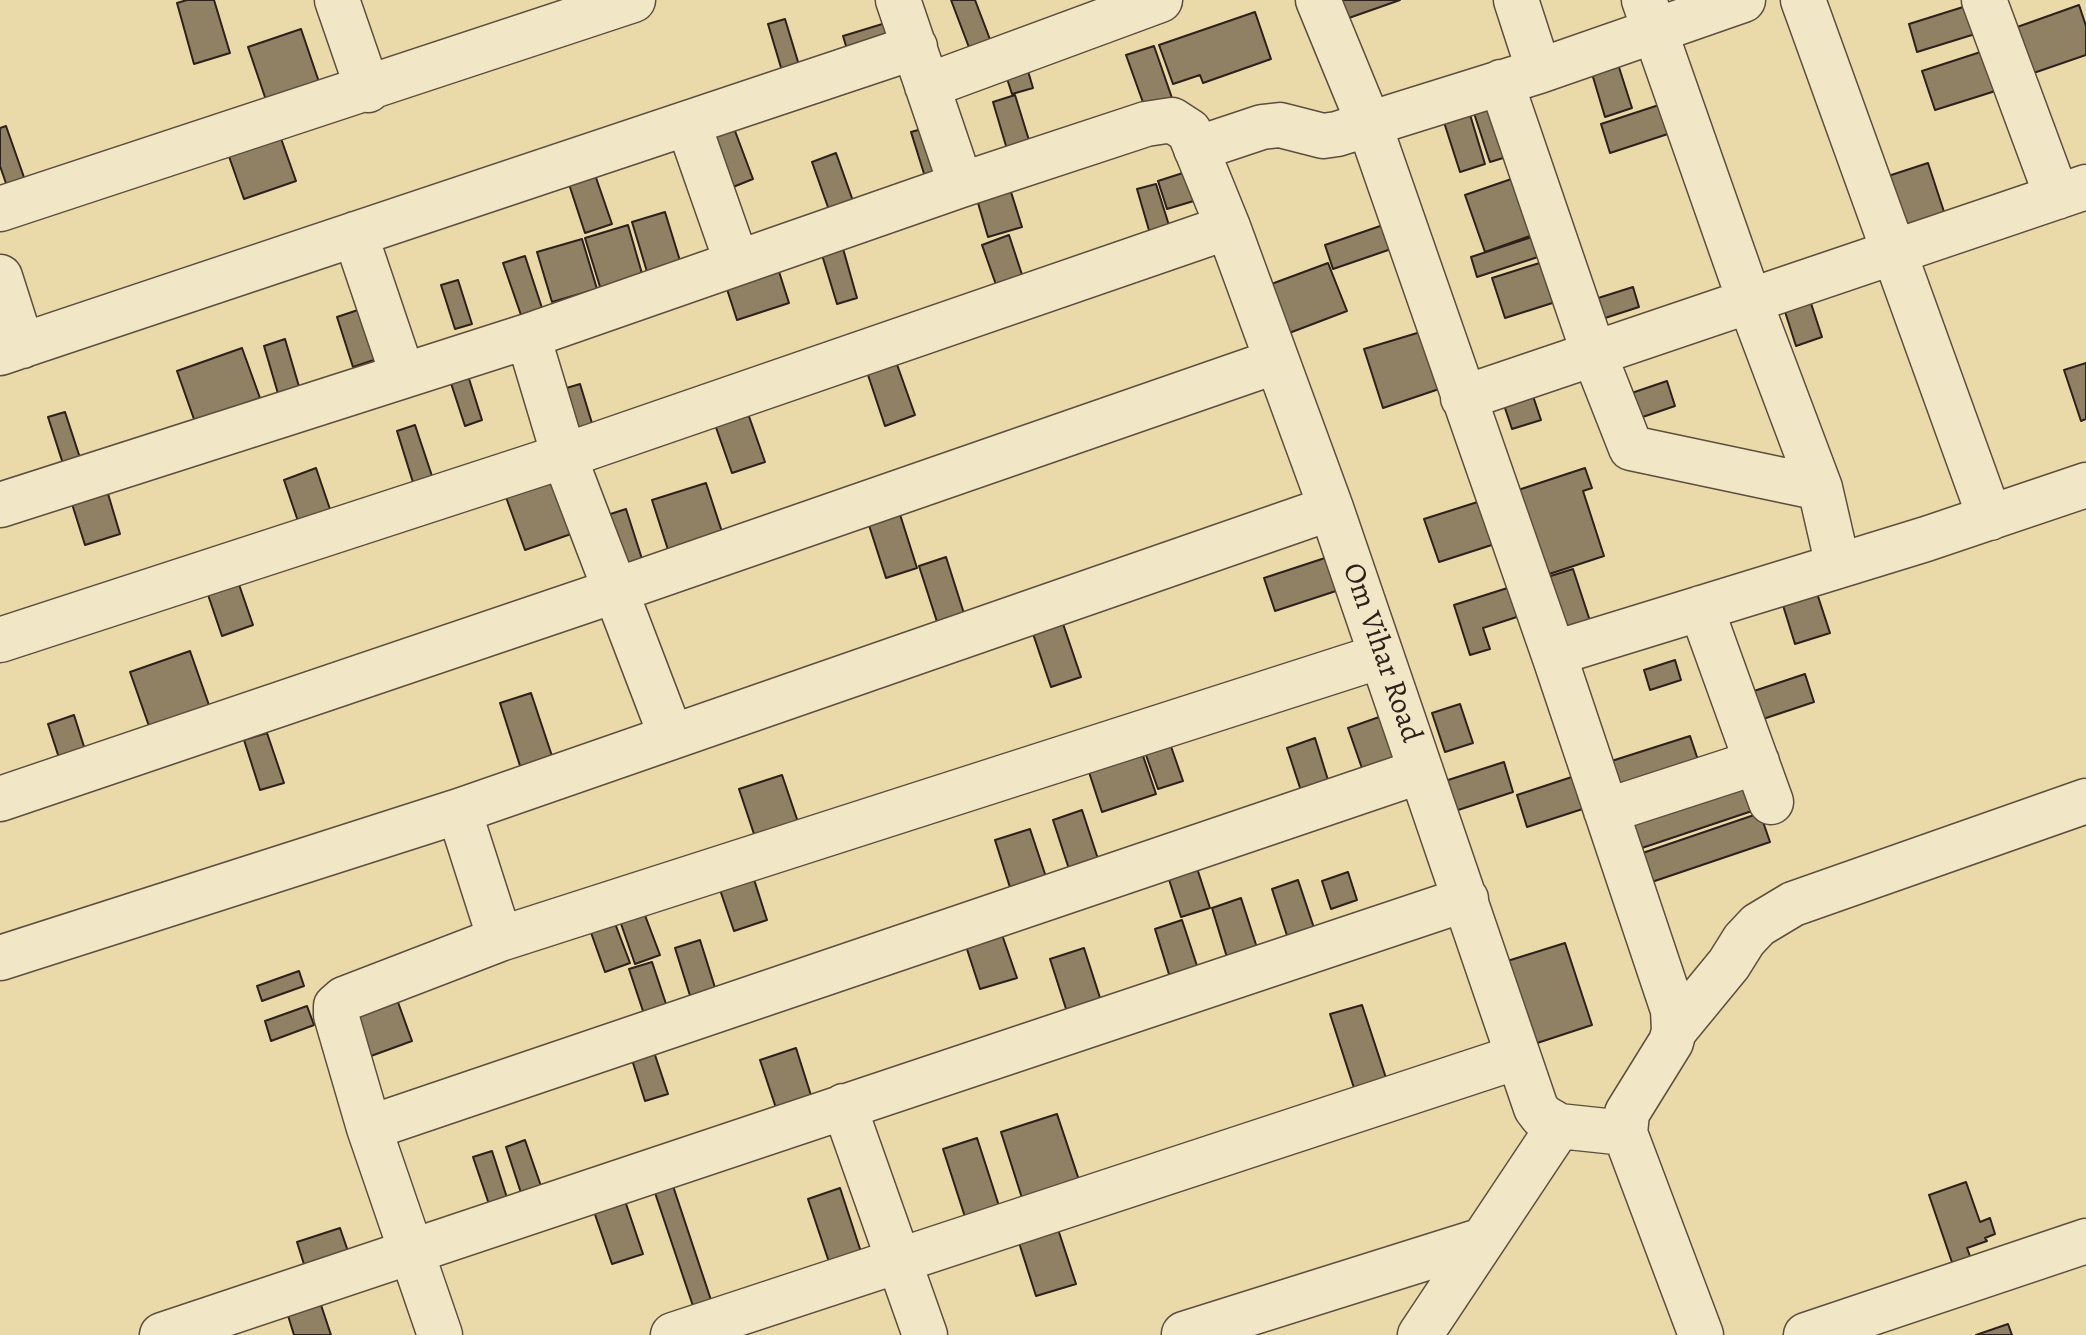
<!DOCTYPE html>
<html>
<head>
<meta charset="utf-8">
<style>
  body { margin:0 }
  canvas { display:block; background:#eadaa9 }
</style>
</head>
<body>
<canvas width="2086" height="1335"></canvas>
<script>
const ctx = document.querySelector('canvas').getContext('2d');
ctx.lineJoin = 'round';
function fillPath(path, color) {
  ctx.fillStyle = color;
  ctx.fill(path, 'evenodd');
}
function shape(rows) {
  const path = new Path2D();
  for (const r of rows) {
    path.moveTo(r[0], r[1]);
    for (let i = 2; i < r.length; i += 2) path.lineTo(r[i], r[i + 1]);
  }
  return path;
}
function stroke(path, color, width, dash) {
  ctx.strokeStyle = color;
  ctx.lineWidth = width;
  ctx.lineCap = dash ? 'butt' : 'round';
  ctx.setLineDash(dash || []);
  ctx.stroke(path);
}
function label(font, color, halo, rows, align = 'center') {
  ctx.font = font + ' Alegreya,serif';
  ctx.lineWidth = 6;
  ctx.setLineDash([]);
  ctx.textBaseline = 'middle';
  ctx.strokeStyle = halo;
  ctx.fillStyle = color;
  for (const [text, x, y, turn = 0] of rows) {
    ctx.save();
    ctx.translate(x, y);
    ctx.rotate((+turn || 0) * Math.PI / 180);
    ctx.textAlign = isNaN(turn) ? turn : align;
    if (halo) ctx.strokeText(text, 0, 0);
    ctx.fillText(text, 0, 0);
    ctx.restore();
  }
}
const building = shape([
  [187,0,214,0,230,53,194,64,177,3,187,0],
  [951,0,975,0,991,42,970,50,951,0],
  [1340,0,1400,0,1346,19,1340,0],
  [1979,2,1988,30,1917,52,1909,24,1979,2],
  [2079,5,2086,26,2086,55,2022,77,2006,31,2079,5],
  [1255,12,1271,59,1203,83,1200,75,1173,84,1159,45,1255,12],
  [785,19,802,75,785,81,768,24,785,19],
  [889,22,896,45,850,59,843,36,889,22],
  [301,29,320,85,267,103,248,47,301,29],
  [1154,46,1172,98,1145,108,1126,55,1154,46],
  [1993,48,2005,88,1935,110,1922,71,1993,48],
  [1023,54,1033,88,1012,94,1001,60,1023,54],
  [1616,58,1632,108,1605,117,1590,67,1616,58],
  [1015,95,1032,150,1009,156,993,102,1015,95],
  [1495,96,1513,155,1490,162,1471,104,1495,96],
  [1668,102,1677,131,1610,153,1601,124,1668,102],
  [1468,108,1485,164,1460,172,1442,116,1468,108],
  [732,123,753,179,728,189,707,133,732,123],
  [6,126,26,183,8,189,0,166,0,128,6,126],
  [929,127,944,176,926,180,911,132,929,127],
  [278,130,296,181,244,199,226,148,278,130],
  [836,153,853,201,829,210,812,162,836,153],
  [1928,163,1949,227,1899,243,1879,179,1928,163],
  [593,169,612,224,585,233,567,178,593,169],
  [1189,171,1197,200,1167,209,1158,181,1189,171],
  [1523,175,1544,231,1485,252,1465,195,1523,175],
  [1006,176,1022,227,988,237,973,186,1006,176],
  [1156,184,1173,238,1153,244,1137,189,1156,184],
  [665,212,681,264,648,275,632,222,665,212],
  [1389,223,1397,247,1333,269,1325,245,1389,223],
  [628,225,643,277,601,290,585,238,628,225],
  [1541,234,1547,254,1477,277,1471,257,1541,234],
  [1009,235,1027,290,1001,299,982,245,1009,235],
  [840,238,857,298,837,304,819,245,840,238],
  [582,239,597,289,552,302,537,252,582,239],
  [525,256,542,308,521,315,503,263,525,256],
  [774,256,789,303,737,320,722,274,774,256],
  [1549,260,1562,300,1505,318,1492,278,1549,260],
  [1328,263,1347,311,1276,338,1258,289,1328,263],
  [458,280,472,324,455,329,441,285,458,280],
  [1633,287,1639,307,1602,319,1595,299,1633,287],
  [1806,288,1822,337,1796,346,1780,296,1806,288],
  [370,306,386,356,353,367,337,317,370,306],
  [1424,331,1442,388,1383,408,1364,349,1424,331],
  [285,339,300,390,279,397,264,346,285,339],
  [242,348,260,398,195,422,177,371,242,348],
  [894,356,915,415,885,426,865,366,894,356],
  [2086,363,2086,419,2081,421,2064,370,2086,363],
  [465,366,482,420,465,426,447,371,465,366],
  [1667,381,1675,406,1625,423,1617,398,1667,381],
  [580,384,595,433,568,442,553,392,580,384],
  [1529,384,1541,420,1512,429,1500,393,1529,384],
  [745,405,765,462,732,473,712,416,745,405],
  [65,412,82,464,65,470,48,417,65,412],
  [415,425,435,485,416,492,397,431,415,425],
  [316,468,334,521,302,533,284,480,316,468],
  [1585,468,1592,488,1583,491,1604,556,1537,578,1509,493,1585,468],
  [551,469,574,533,525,550,502,486,551,469],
  [103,477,120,534,85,545,67,488,103,477],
  [706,483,725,541,671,559,652,500,706,483],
  [1487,499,1501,542,1439,562,1424,519,1487,499],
  [897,505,917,568,886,578,866,516,897,505],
  [626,509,643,562,612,572,595,519,626,509],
  [946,557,967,623,940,631,919,566,946,557],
  [1328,557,1339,590,1275,611,1264,578,1328,557],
  [1573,569,1591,624,1556,635,1538,580,1573,569],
  [235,573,253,625,222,636,204,583,235,573],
  [1811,575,1830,633,1795,644,1777,586,1811,575],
  [1520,584,1529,613,1483,628,1490,649,1470,655,1454,605,1520,584],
  [1059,612,1081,677,1051,687,1029,622,1059,612],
  [190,651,210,708,150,729,130,672,190,651],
  [1675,660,1681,680,1650,690,1644,670,1675,660],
  [1805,674,1814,702,1751,723,1742,695,1805,674],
  [531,693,554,762,522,772,500,703,531,693],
  [1460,704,1473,743,1445,752,1432,713,1460,704],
  [74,715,87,756,61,764,48,724,74,715],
  [1382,716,1397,763,1364,774,1348,728,1382,716],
  [1166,732,1183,781,1158,789,1141,741,1166,732],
  [267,733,284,783,260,790,244,740,267,733],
  [1690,736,1700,766,1609,795,1599,765,1690,736],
  [1315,738,1332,793,1305,803,1287,748,1315,738],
  [1138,741,1156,794,1102,812,1085,760,1138,741],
  [1504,762,1513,792,1452,812,1442,782,1504,762],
  [1584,773,1595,805,1527,827,1517,795,1584,773],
  [782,775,799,825,756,840,739,789,782,775],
  [1746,782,1755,810,1624,854,1615,826,1746,782],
  [1082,810,1098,859,1069,869,1053,820,1082,810],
  [1760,813,1770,842,1634,888,1625,859,1760,813],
  [1030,829,1050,889,1014,900,995,840,1030,829],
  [1194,859,1210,908,1181,917,1165,867,1194,859],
  [751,870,767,920,734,931,717,881,751,870],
  [1348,872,1357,900,1331,909,1322,881,1348,872],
  [1298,880,1318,940,1291,948,1272,889,1298,880],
  [1241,898,1259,954,1229,964,1212,908,1241,898],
  [643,910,660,955,635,964,619,918,643,910],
  [613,918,630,963,605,972,589,927,613,918],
  [1182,920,1200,975,1172,984,1155,929,1182,920],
  [998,923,1017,978,980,989,962,934,998,923],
  [700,940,718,997,693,1005,675,948,700,940],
  [1565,943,1592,1025,1528,1046,1501,963,1565,943],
  [1084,948,1102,1004,1068,1015,1050,959,1084,948],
  [652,962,668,1010,645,1017,629,969,652,962],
  [299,971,304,986,262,1001,257,986,299,971],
  [395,994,412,1041,360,1060,343,1012,395,994],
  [1362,1005,1386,1078,1354,1088,1330,1014,1362,1005],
  [307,1006,314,1025,271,1041,265,1021,307,1006],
  [649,1037,668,1094,645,1101,627,1044,649,1037],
  [796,1048,815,1108,780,1120,760,1060,796,1048],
  [1057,1114,1079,1180,1022,1198,1001,1132,1057,1114],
  [977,1138,1000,1209,966,1220,943,1149,977,1138],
  [525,1140,542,1189,522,1196,506,1147,525,1140],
  [492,1151,509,1204,491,1210,473,1157,492,1151],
  [669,1174,711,1300,693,1306,651,1181,669,1174],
  [1966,1182,1980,1222,1990,1218,1995,1234,1985,1238,1987,1241,1967,1248,1974,1267,1956,1274,1929,1195,1966,1182],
  [840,1188,861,1252,829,1262,808,1199,840,1188],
  [621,1189,643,1254,612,1264,590,1200,621,1189],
  [1053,1214,1076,1284,1036,1296,1014,1227,1053,1214],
  [340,1228,352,1263,308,1277,297,1242,340,1228],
  [318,1296,331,1335,294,1335,285,1306,318,1296],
  [2008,1324,2012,1335,1976,1335,2008,1324]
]);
fillPath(building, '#908165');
stroke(building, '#2e201b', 2);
const minor = shape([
  [337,0,368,90],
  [898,0,961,185],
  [1318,0,1369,124,1555,658,1673,1010,1674,1031],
  [1516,0,1539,71],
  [1644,0,1750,302,1820,488,1838,566],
  [1803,0,1990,518],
  [1984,0,2057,197],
  [1501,82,1594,354,1631,448,1820,488],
  [927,86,1160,0],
  [688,123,737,263],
  [1196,149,1262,127,1280,125,1323,136,1337,134,1539,71,1743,0],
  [0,209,633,0],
  [355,234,403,376],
  [0,277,22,346],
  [528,336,564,456,671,736],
  [0,353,915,47],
  [1463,398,2086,187],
  [0,505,528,336,961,185,1146,124,1172,120,1189,131,1228,227,1331,508,1536,1108,1542,1116,1559,1126,1625,1133],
  [1701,608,1771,802],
  [0,640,564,456,1228,227],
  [1555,658,1565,650,1926,539,2086,485],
  [0,799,617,590,1277,361],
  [459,811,500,939],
  [1606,811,1757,762],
  [0,958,459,811,1331,508],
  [844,1106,925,1335],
  [369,1128,1421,771],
  [1184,1334,1483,1240],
  [162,1335,1466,899],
  [440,1335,369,1128,336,1015,336,1006,344,999,500,939,1381,656],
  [673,1335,1517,1057],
  [1420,1335,1559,1126],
  [1701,1335,1625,1133,1627,1113,1671,1042,1674,1031,1729,964,1744,940,1758,925,1793,904,2086,801],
  [1806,1335,2086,1241]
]);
stroke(minor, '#5d4e3e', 47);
stroke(minor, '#f1e7c7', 44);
label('30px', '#2e201b', '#f1e7c7', [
  ["Om Vihar Road",1381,653,71]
]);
</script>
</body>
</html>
